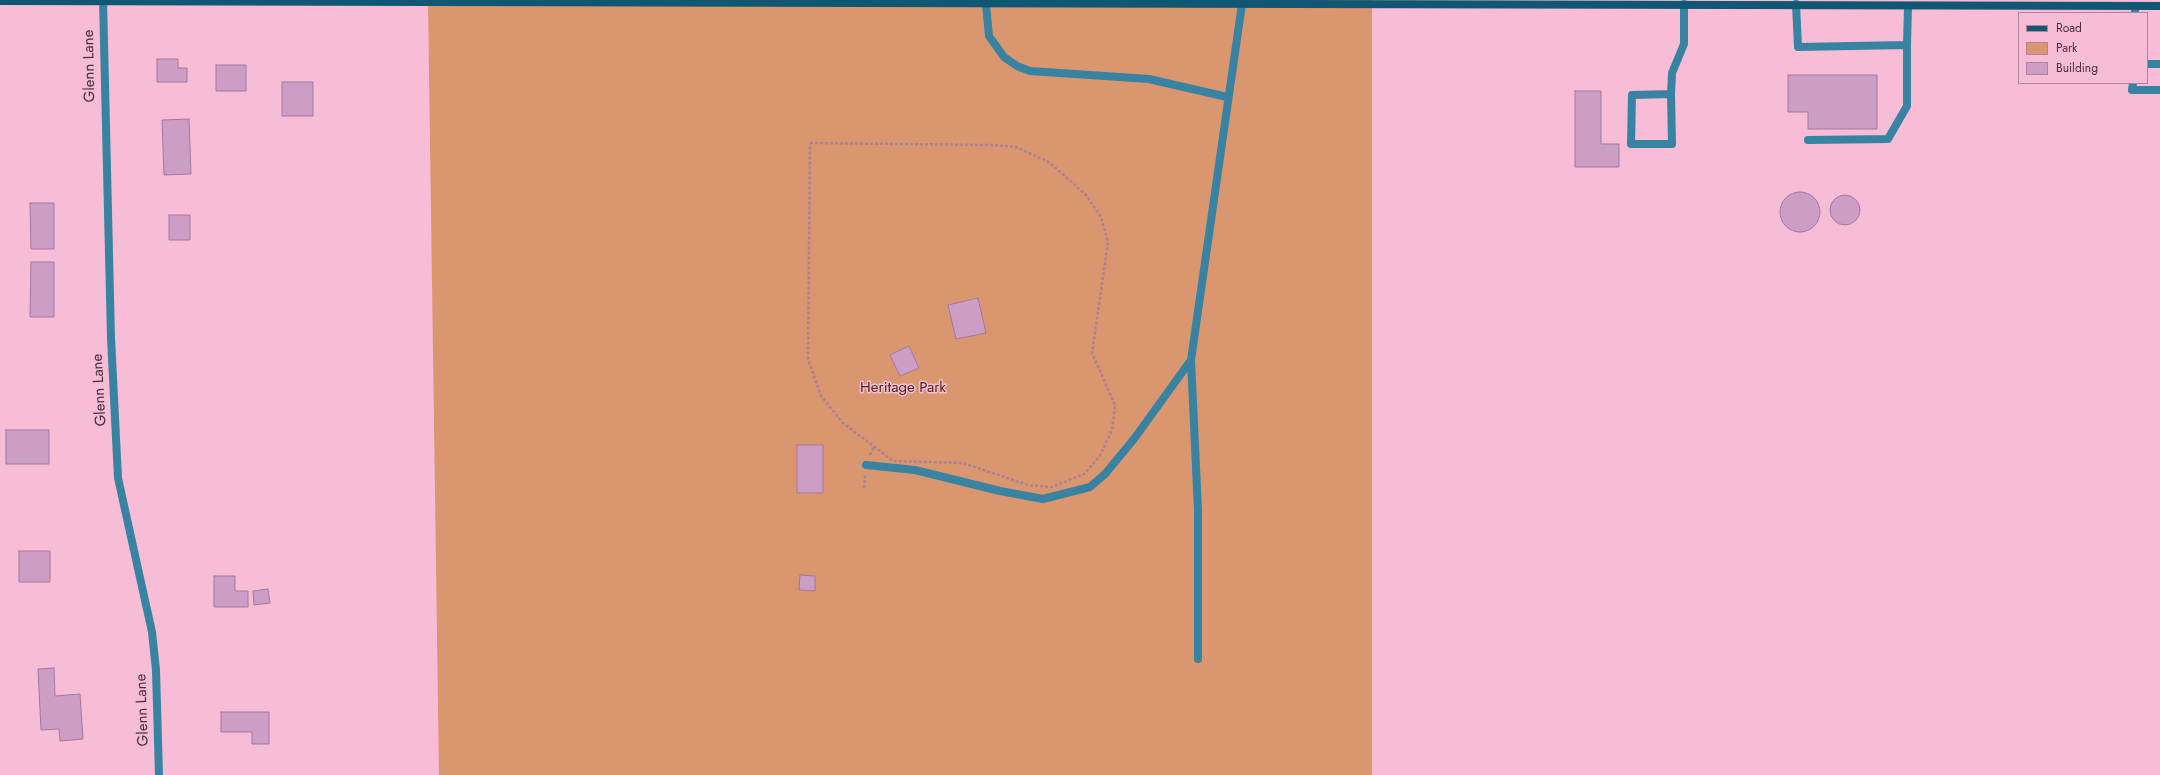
<!DOCTYPE html>
<html>
<head>
<meta charset="utf-8">
<style>
  body { margin:0 }
  #map { position:relative; width:2160px; height:775px; overflow:hidden; background:#f7bcd6; font-family:Jost,sans-serif }
  canvas { display:block }
  .legend { position:absolute; left:2018px; top:12px; width:130px; height:72px; box-sizing:border-box; background:#f7bcd6; border:1px solid #b18498; margin:0; padding:5px 7px; list-style:none; font-size:12px; color:#47303b }
  .legend li { display:flex; align-items:center; gap:8px; height:20px }
  .legend b { width:20px; border:1px solid #b18498 }
</style>
</head>
<body>
<div id="map">
<canvas width="2160" height="775"></canvas>
<ul class="legend">
<li><b style="height:5px;background:#105773"></b>Road</li>
<li><b style="height:11px;background:#da966e"></b>Park</li>
<li><b style="height:11px;background:#cc9ec6"></b>Building</li>
</ul>
</div>
<script>
const ctx = document.querySelector('canvas').getContext('2d');
ctx.lineJoin = 'round';
function fillPath(path, color) {
  ctx.fillStyle = color;
  ctx.fill(path, 'evenodd');
}
function shape(rows) {
  const path = new Path2D();
  for (const r of rows) {
    if (r.length === 3) {
      path.moveTo(r[0] + r[2], r[1]);
      path.arc(r[0], r[1], r[2], 0, 2 * Math.PI);
      continue;
    }
    path.moveTo(r[0], r[1]);
    for (let i = 2; i < r.length; i += 2) path.lineTo(r[i], r[i + 1]);
  }
  return path;
}
function stroke(path, color, width, dash) {
  ctx.strokeStyle = color;
  ctx.lineWidth = width;
  ctx.lineCap = dash ? 'butt' : 'round';
  ctx.setLineDash(dash || []);
  ctx.stroke(path);
}
function label(font, color, halo, rows, align = 'center') {
  ctx.font = font + ' Jost,sans-serif';
  ctx.lineWidth = 3;
  ctx.setLineDash([]);
  ctx.textBaseline = 'middle';
  ctx.strokeStyle = halo;
  ctx.fillStyle = color;
  for (const [text, x, y, turn = 0] of rows) {
    ctx.save();
    ctx.translate(x, y);
    ctx.rotate((+turn || 0) * Math.PI / 180);
    ctx.textAlign = isNaN(turn) ? turn : align;
    if (halo) ctx.strokeText(text, 0, 0);
    ctx.fillText(text, 0, 0);
    ctx.restore();
  }
}
fillPath(shape([
  [428,0,1372,0,1372,775,439,775]
]), '#da966e');
const building = shape([
  [157,59,178,59,178,68,187,68,187,82,157,82,157,59],
  [216,65,246,65,246,91,216,91,216,65],
  [1788,75,1877,75,1877,129,1808,129,1808,112,1788,112,1788,75],
  [282,82,313,82,313,116,282,116,282,82],
  [1575,91,1601,91,1601,144,1619,144,1619,167,1575,167,1575,91],
  [189,119,191,174,164,175,162,120,189,119],
  [1800,212,20],
  [1845,210,15],
  [30,203,54,203,54,249,31,249,30,203],
  [169,215,190,215,190,240,169,240,169,215],
  [31,262,54,262,54,317,30,317,31,262],
  [978,298,986,333,956,339,948,305,978,298],
  [909,346,919,368,900,376,890,355,909,346],
  [6,430,49,430,49,464,6,464,6,430],
  [797,445,823,445,823,493,797,493,797,445],
  [19,551,50,551,50,582,19,582,19,551],
  [800,575,815,576,815,591,799,590,800,575],
  [214,576,235,576,235,591,248,591,248,607,214,607,214,576],
  [268,589,270,603,254,605,253,591,268,589],
  [54,668,55,696,80,694,83,739,60,741,59,729,41,730,38,669,54,668],
  [221,712,269,712,269,744,252,744,252,732,221,732,221,712]
]);
fillPath(building, '#cc9ec6');
stroke(building, '#a3789e', 1);
stroke(shape([
  [810,143,991,145,1016,147,1049,162,1086,195,1101,217,1108,242,1092,353,1115,405,1112,430,1100,456,1084,474,1052,487,1028,485,963,463,893,461,843,423,821,396,808,359,810,143],
  [870,455,874,446],
  [864,488,865,475]
]), '#ac8194', 2.5, [3, 2]);
stroke(shape([
  [986,4,989,36,1004,57,1017,66,1030,71,1045,72,1149,79,1227,97],
  [1796,4,1798,47,1907,45,1907,106,1888,139,1808,140],
  [2135,13,2135,6],
  [1907,45,1908,6],
  [2147,64,2160,64],
  [2133,83,2132,90,2160,90],
  [1671,94,1672,144,1631,144,1632,95,1671,94],
  [1671,94,1672,73,1684,44,1684,4],
  [866,465,915,470,1000,491,1043,499,1090,487,1105,474,1134,439,1191,360],
  [1198,659,1198,510,1191,360,1242,4]
]), '#3882a2', 8);
stroke(shape([
  [103,0,111,338,118,478,152,632,156,670,159,775]
]), '#3882a2', 8);
stroke(shape([
  [0,1,2160,6]
]), '#105773', 8);
label('15px', '#47303b', '#f7bcd6', [
  ["Glenn Lane",90,66,-91],
  ["Glenn Lane",100,390,-93],
  ["Glenn Lane",143,710,-92]
]);
label('15px', '#4d2710', '#f7bcd6', [
  ["Heritage Park",903,388]
]);
</script>
</body>
</html>
